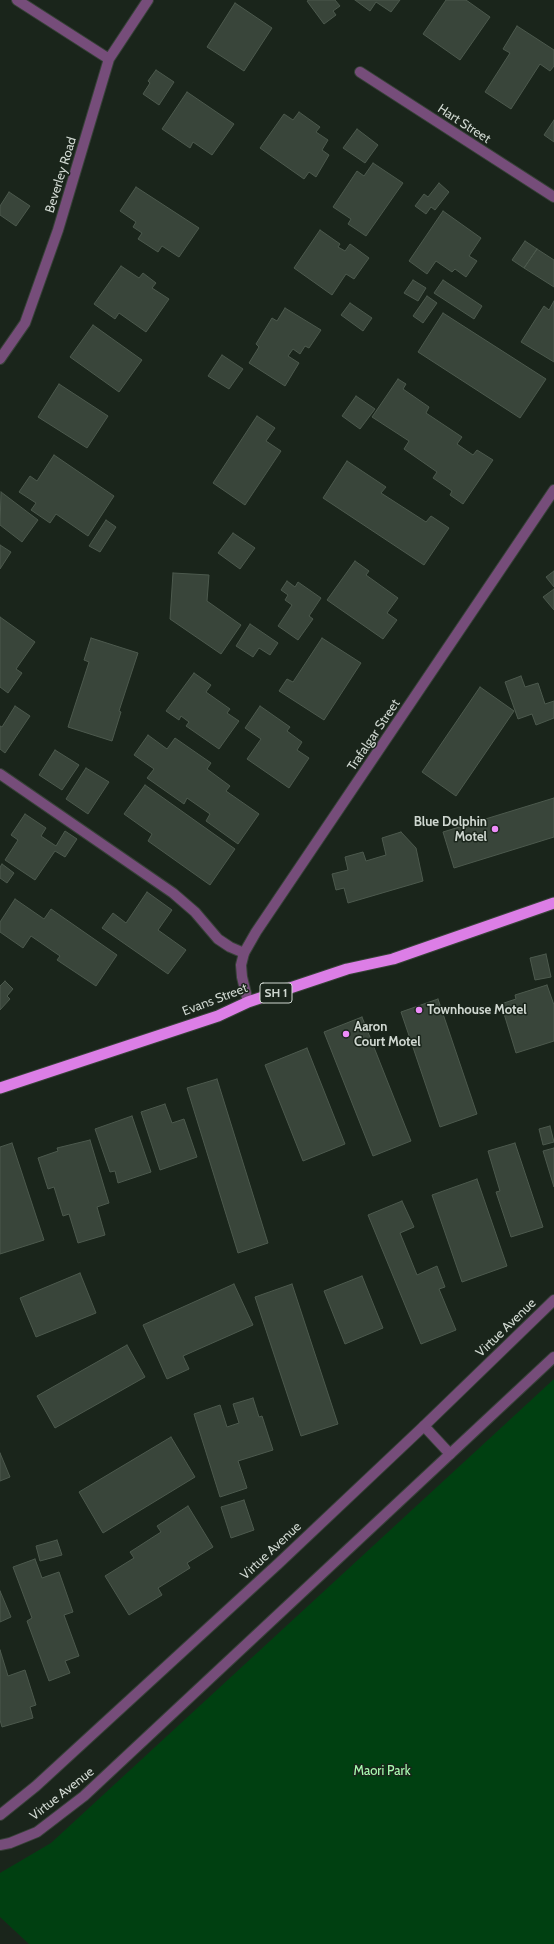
<!DOCTYPE html>
<html>
<head>
<meta charset="utf-8">
<style>
  body { margin:0 }
  canvas { display:block; background:#1a251b }
</style>
</head>
<body>
<canvas width="554" height="1944"></canvas>
<script>
const ctx = document.querySelector('canvas').getContext('2d');
ctx.lineJoin = 'round';
function fillPath(path, color) {
  ctx.fillStyle = color;
  ctx.fill(path, 'evenodd');
}
function shape(rows) {
  const path = new Path2D();
  for (const r of rows) {
    path.moveTo(r[0], r[1]);
    for (let i = 2; i < r.length; i += 2) path.lineTo(r[i], r[i + 1]);
  }
  return path;
}
function stroke(path, color, width, dash) {
  ctx.strokeStyle = color;
  ctx.lineWidth = width;
  ctx.lineCap = dash ? 'butt' : 'round';
  ctx.setLineDash(dash || []);
  ctx.stroke(path);
}
function label(font, color, halo, rows, align = 'center') {
  ctx.font = font + ' Cabin,sans-serif';
  ctx.lineWidth = 3;
  ctx.setLineDash([]);
  ctx.textBaseline = 'middle';
  ctx.strokeStyle = halo;
  ctx.fillStyle = color;
  for (const [text, x, y, turn = 0] of rows) {
    ctx.save();
    ctx.translate(x, y);
    ctx.rotate((+turn || 0) * Math.PI / 180);
    ctx.textAlign = isNaN(turn) ? turn : align;
    if (halo) ctx.strokeText(text, 0, 0);
    ctx.fillText(text, 0, 0);
    ctx.restore();
  }
}
fillPath(shape([
  [554,1379,554,1944,29,1944,0,1917,0,1873,51,1843]
]), '#004011');
const building = shape([
  [309,0,335,0,340,6,333,11,336,15,324,24,307,1,309,0],
  [355,0,400,0,391,12,376,2,370,11,355,0],
  [446,0,466,0,490,17,460,60,423,34,446,0],
  [235,3,272,28,244,71,207,47,235,3],
  [517,26,554,50,554,66,550,71,540,64,511,109,485,92,510,53,503,49,517,26],
  [156,70,174,82,159,105,143,94,150,83,148,81,156,70],
  [187,92,234,124,212,155,193,142,190,148,162,129,187,92],
  [299,112,320,127,316,132,328,140,322,150,329,155,316,177,309,172,304,179,260,148,284,114,293,120,299,112],
  [554,120,554,142,544,135,554,120],
  [357,129,378,145,365,163,343,148,357,129],
  [373,163,403,183,366,236,348,224,351,219,333,207,357,171,364,176,373,163],
  [439,183,449,192,435,210,431,207,426,214,415,206,424,194,428,197,439,183],
  [136,187,199,228,179,257,162,246,158,252,138,239,142,233,133,227,136,222,120,211,136,187],
  [9,192,30,206,16,226,0,215,0,206,9,192],
  [443,211,481,238,469,256,477,261,466,277,455,269,452,272,436,261,427,274,409,261,443,211],
  [320,230,340,244,338,247,345,251,350,244,369,258,354,279,346,274,332,295,294,268,320,230],
  [525,241,537,249,524,268,512,260,525,241],
  [537,249,554,260,554,287,524,268,537,249],
  [121,266,139,278,143,273,156,283,152,288,169,299,146,332,119,313,115,319,94,304,121,266],
  [413,280,426,288,418,301,404,293,413,280],
  [443,280,482,306,474,319,434,293,443,280],
  [427,296,437,303,423,323,413,316,427,296],
  [554,301,554,362,521,342,544,306,549,310,554,301],
  [350,303,372,318,363,331,341,315,350,303],
  [285,308,321,330,309,348,305,346,300,354,293,349,288,356,299,363,285,386,249,363,259,347,256,344,272,318,277,321,285,308],
  [443,313,546,379,520,418,418,352,443,313],
  [93,325,142,360,119,392,70,357,93,325],
  [222,355,243,369,229,389,208,376,222,355],
  [398,379,406,384,403,389,429,407,426,413,462,437,457,444,473,455,477,450,493,460,463,504,450,495,452,491,433,478,437,472,404,449,409,441,372,417,398,379],
  [59,384,108,416,87,448,38,417,59,384],
  [356,396,375,409,360,429,342,416,356,396],
  [257,416,275,428,266,441,281,451,245,505,213,483,257,416],
  [54,455,114,496,88,536,56,514,50,523,31,510,36,503,19,492,30,476,37,481,54,455],
  [347,461,386,487,381,493,426,522,431,516,449,528,424,565,323,498,347,461],
  [1,492,38,520,22,542,0,525,1,492],
  [106,520,116,527,100,552,89,546,106,520],
  [233,533,255,548,240,569,218,553,233,533],
  [0,545,11,552,0,569,0,545],
  [355,561,369,571,366,575,398,598,387,613,397,620,383,639,327,600,355,561],
  [554,571,554,587,546,577,554,571],
  [173,573,209,575,207,601,241,625,221,654,170,619,173,573],
  [287,581,295,587,298,582,321,598,309,616,313,619,298,640,278,626,292,605,285,600,288,595,281,590,287,581],
  [554,589,554,610,543,597,554,589],
  [0,617,35,642,16,669,22,673,8,693,0,687,0,617],
  [250,624,278,643,270,655,259,648,253,657,236,646,250,624],
  [91,638,138,653,119,711,121,712,112,741,68,727,89,662,84,660,91,638],
  [322,638,361,663,324,720,279,691,287,679,293,682,322,638],
  [194,673,211,685,206,692,230,709,227,713,239,721,219,749,186,726,189,722,181,716,179,720,166,711,194,673],
  [521,676,525,687,538,683,545,704,554,701,554,718,536,725,532,714,518,719,505,682,521,676],
  [480,687,514,711,456,796,422,772,480,687],
  [15,706,30,716,5,753,0,749,0,726,2,727,15,706],
  [260,706,290,727,287,731,302,742,297,750,309,758,289,788,247,759,261,739,245,728,260,706],
  [148,735,167,749,175,738,211,763,207,769,230,786,226,791,259,814,238,844,206,821,210,814,187,798,184,804,147,778,154,769,134,755,148,735],
  [55,750,79,765,62,790,39,775,55,750],
  [86,768,109,782,88,814,66,799,86,768],
  [145,785,235,849,210,885,148,841,152,834,124,814,145,785],
  [554,798,554,837,454,868,443,832,554,798],
  [25,814,46,828,41,836,56,846,65,831,77,839,65,857,55,851,35,880,5,860,18,840,11,835,25,814],
  [401,832,416,848,423,881,348,903,344,888,336,890,332,874,348,870,345,857,363,852,366,861,386,855,382,838,401,832],
  [2,864,14,873,7,883,0,878,0,867,2,864],
  [147,892,172,910,158,930,186,950,168,974,102,928,113,913,126,923,147,892],
  [15,899,44,919,51,909,117,955,96,986,57,960,60,956,31,936,23,948,0,932,0,922,15,899],
  [546,954,551,977,535,980,530,958,546,954],
  [5,981,13,989,7,996,10,999,0,1010,0,986,5,981],
  [547,985,554,1005,554,1041,516,1053,501,1004,516,999,515,995,547,985],
  [438,999,477,1114,440,1127,401,1012,438,999],
  [362,1017,411,1141,373,1156,324,1032,362,1017],
  [307,1048,345,1144,303,1161,265,1065,307,1048],
  [217,1079,268,1243,238,1253,187,1088,217,1079],
  [165,1104,172,1123,184,1119,197,1157,160,1170,141,1112,165,1104],
  [132,1116,151,1172,118,1183,115,1171,110,1172,95,1129,132,1116],
  [550,1126,554,1142,543,1145,539,1129,550,1126],
  [90,1140,109,1203,97,1207,105,1235,78,1243,69,1214,63,1216,54,1187,48,1189,38,1158,58,1151,57,1148,90,1140],
  [12,1143,44,1240,0,1254,0,1147,12,1143],
  [515,1143,543,1227,511,1237,496,1192,500,1191,488,1151,515,1143],
  [554,1148,554,1187,543,1151,554,1148],
  [477,1179,507,1266,462,1282,432,1195,477,1179],
  [402,1201,414,1227,400,1233,417,1275,437,1266,445,1287,439,1289,456,1330,421,1344,368,1215,402,1201],
  [80,1273,96,1313,36,1337,20,1298,80,1273],
  [362,1276,383,1328,345,1344,324,1291,362,1276],
  [234,1284,253,1325,183,1356,189,1369,167,1379,143,1325,234,1284],
  [292,1284,338,1424,301,1436,255,1297,292,1284],
  [127,1345,145,1377,55,1428,37,1396,127,1345],
  [253,1398,259,1417,262,1416,273,1450,238,1461,247,1488,220,1497,194,1414,220,1405,227,1427,239,1423,233,1404,253,1398],
  [171,1437,195,1477,103,1533,79,1492,171,1437],
  [0,1453,10,1477,0,1481,0,1453],
  [244,1500,254,1530,231,1538,221,1507,244,1500],
  [188,1506,213,1547,187,1563,190,1568,158,1588,162,1595,129,1615,105,1576,134,1558,130,1552,161,1532,157,1526,188,1506],
  [57,1540,62,1555,40,1561,36,1546,57,1540],
  [35,1559,42,1578,59,1572,73,1612,64,1615,79,1656,65,1661,70,1673,49,1681,27,1621,32,1618,13,1567,35,1559],
  [0,1591,11,1617,0,1622,0,1591],
  [0,1650,8,1676,25,1670,36,1705,30,1707,33,1718,2,1727,0,1720,0,1650]
]);
fillPath(building, '#39453a');
stroke(building, '#4c594d', 1);
const service = shape([
  [0,774,173,893,195,912,218,939,230,947,244,953],
  [424,1426,450,1454]
]);
const minor = shape([
  [17,0,109,59],
  [360,72,554,197],
  [0,359,25,323,58,230,109,59,148,0],
  [248,1002,242,977,241,965,244,953,256,932,554,490],
  [0,1815,36,1786,279,1563,424,1426,554,1300],
  [0,1845,10,1843,37,1832,84,1796,554,1357]
]);
const trunk = shape([
  [0,1088,218,1016,248,1002,347,969,393,959,554,903]
]);
stroke(service, '#374138', 12);
stroke(minor, '#374138', 12);
stroke(trunk, '#374138', 13);
stroke(service, '#764d7a', 10);
stroke(minor, '#764d7a', 10);
stroke(trunk, '#dc7ee6', 11);
for (const [x, y, r, color] of [
  [495,829,4,"#ee8cf9"],
  [419,1010,4,"#ee8cf9"],
  [346,1034,4,"#ee8cf9"]
]) {
  const dot = new Path2D();
  dot.arc(x, y, r, 0, 2 * Math.PI);
  ctx.fillStyle = color;
  ctx.fill(dot);
  stroke(dot, '#1a251b', 1.5);
}
for (const [x, y, w] of [
  [276,993,32]
]) {
  const box = new Path2D();
  box.roundRect(x - w / 2, y - 10, w, 20, 3);
  ctx.fillStyle = '#1a251b';
  ctx.fill(box);
  stroke(box, '#cfd7d0', 1);
}
label('bold 12px', '#cfd7d0', null, [
  ["SH 1",276,993]
]);
label('13px', '#cfd7d0', '#1a251b', [
  ["Hart Street",464,124,33],
  ["Beverley Road",61,175,-73],
  ["Trafalgar Street",374,735,-56],
  ["Evans Street",215,1000,-21],
  ["Virtue Avenue",506,1328,-44],
  ["Virtue Avenue",271,1551,-43],
  ["Virtue Avenue",62,1794,-38]
]);
label('bold 13px', '#cfd7d0', '#1a251b', [
  ["Blue Dolphin",487,822,"right"],
  ["Motel",487,837,"right"],
  ["Townhouse Motel",427,1010],
  ["Aaron",354,1027],
  ["Court Motel",354,1042]
], 'left');
label('13px', '#aafcb2', '#1a251b', [
  ["Maori Park",382,1771]
]);
</script>
</body>
</html>
